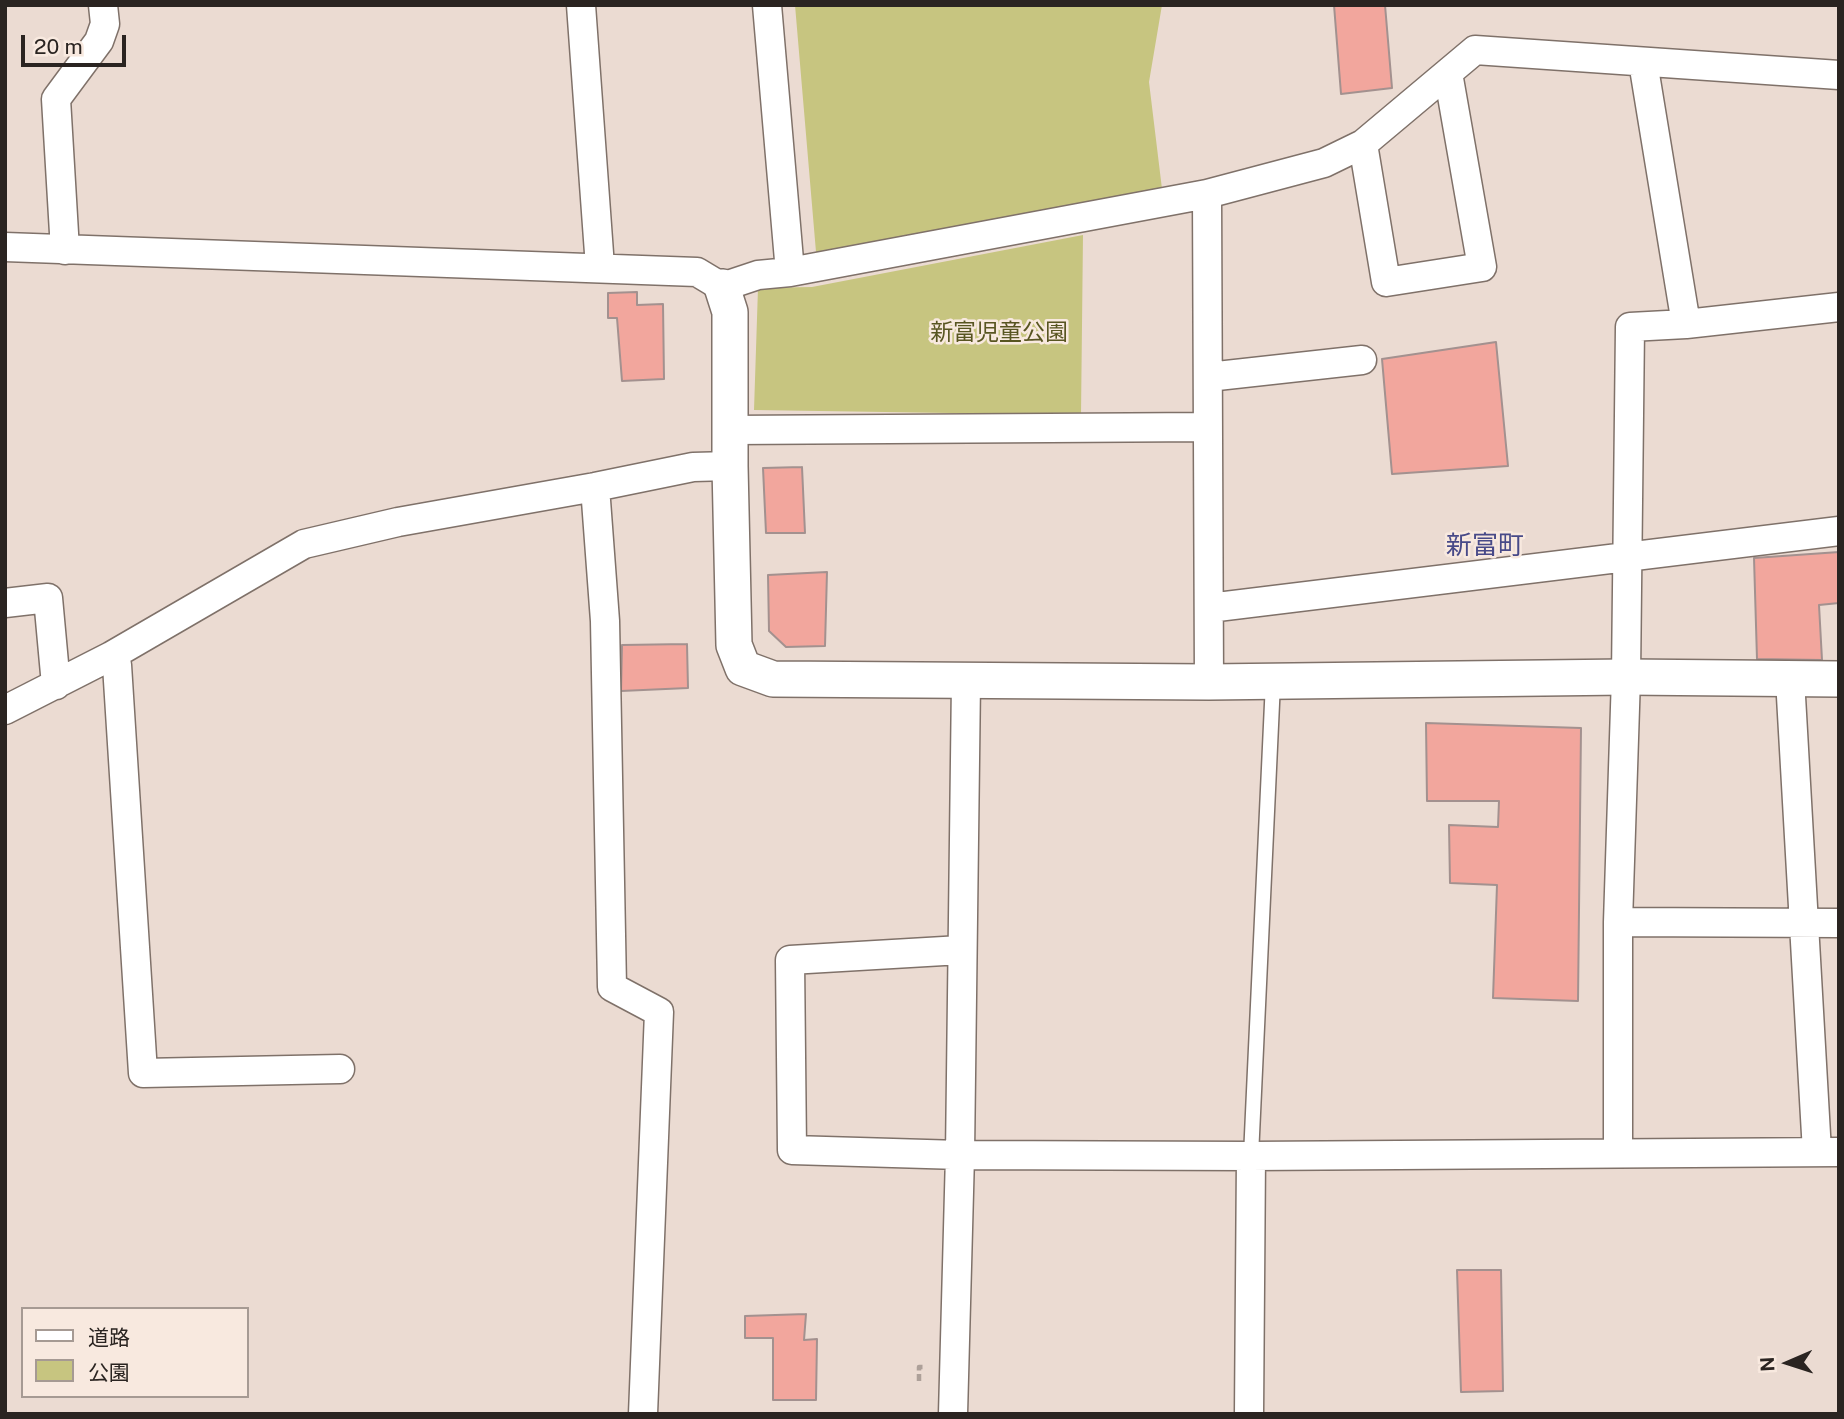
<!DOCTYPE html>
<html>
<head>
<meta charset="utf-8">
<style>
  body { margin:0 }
  #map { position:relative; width:1844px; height:1419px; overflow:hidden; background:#ebdbd2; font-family:"Public Sans","Noto Sans JP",sans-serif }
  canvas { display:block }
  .frame { position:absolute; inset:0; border:7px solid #2a2421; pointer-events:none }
  .legend { position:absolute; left:21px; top:1307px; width:228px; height:91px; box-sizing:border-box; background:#f8e9df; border:2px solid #a69a93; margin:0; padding:9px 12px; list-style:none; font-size:21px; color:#2a2421 }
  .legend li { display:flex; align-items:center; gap:14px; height:35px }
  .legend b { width:35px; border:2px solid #a69a93 }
  .north { position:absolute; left:1753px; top:1328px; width:70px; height:70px; -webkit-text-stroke:5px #f8e9df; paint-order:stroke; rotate:267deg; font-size:19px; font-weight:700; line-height:28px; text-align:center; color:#2a2421 }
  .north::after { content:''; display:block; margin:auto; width:24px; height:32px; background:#2a2421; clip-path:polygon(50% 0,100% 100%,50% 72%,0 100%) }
  .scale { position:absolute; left:21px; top:35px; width:105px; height:32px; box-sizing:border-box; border:4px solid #2a2421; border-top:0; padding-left:9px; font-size:21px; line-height:24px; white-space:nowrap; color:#2a2421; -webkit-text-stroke:5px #f8e9df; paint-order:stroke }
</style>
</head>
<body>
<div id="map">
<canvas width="1844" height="1419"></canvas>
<div class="frame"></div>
<ul class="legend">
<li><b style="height:9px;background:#fff"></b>道路</li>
<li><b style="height:19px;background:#c7c580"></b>公園</li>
</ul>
<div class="north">N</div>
<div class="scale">20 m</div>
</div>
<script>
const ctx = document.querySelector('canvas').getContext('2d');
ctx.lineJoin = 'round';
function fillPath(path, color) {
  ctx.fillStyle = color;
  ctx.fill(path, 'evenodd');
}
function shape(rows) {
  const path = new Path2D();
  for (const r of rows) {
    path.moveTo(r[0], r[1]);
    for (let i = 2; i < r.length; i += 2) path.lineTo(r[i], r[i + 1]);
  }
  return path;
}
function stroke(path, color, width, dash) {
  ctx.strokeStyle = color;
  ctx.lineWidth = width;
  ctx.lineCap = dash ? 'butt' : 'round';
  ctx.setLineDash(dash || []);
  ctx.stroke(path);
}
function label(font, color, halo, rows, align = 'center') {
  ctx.font = font + ' "Public Sans","Noto Sans JP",sans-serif';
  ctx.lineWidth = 5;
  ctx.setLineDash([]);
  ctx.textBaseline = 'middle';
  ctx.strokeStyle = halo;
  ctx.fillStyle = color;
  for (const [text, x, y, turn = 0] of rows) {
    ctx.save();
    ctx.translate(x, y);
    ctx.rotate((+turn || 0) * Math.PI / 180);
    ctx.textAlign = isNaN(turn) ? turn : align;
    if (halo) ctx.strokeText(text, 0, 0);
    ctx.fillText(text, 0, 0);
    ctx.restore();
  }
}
fillPath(shape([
  [795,5,1162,5,1149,82,1162,189,816,252],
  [1083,235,1081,415,754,410,758,288,812,287]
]), '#c7c580');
const building = shape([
  [1334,5,1385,5,1392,88,1341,94,1334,5],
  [637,292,637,305,663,304,664,379,622,381,617,318,608,318,608,293,637,292],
  [1496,342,1508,466,1392,474,1382,359,1496,342],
  [802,467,805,533,766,533,763,468,802,467],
  [1839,552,1839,603,1819,605,1822,660,1757,659,1754,558,1839,552],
  [827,572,825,646,786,647,769,631,768,575,827,572],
  [687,644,688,688,621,691,622,645,687,644],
  [1426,723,1581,728,1578,1001,1493,998,1497,885,1450,883,1449,825,1498,827,1499,801,1427,801,1426,723],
  [1457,1270,1501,1270,1503,1391,1461,1392,1457,1270],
  [806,1314,804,1340,817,1339,816,1400,773,1400,773,1338,745,1338,745,1316,806,1314]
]);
fillPath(building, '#f2a69d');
stroke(building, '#a3918f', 2);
const service = shape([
  [1251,1156,1273,682]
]);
const minor = shape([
  [581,5,600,267],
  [767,5,790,272],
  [1643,62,1686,324],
  [1363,144,1386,282,1482,267,1448,73],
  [1207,194,1209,682],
  [5,247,697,272,722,287,758,275,790,272,1207,194,1324,163,1363,144,1475,50,1839,75],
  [65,250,56,99,99,41,105,24,103,5],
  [1208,377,1362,360],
  [731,430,1208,427],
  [595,487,605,621,612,987,659,1012,643,1414],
  [5,603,48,598,56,685],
  [1209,608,1839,531],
  [111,656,117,665,143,1073,340,1069],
  [1790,679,1817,1152],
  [5,710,111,656,304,544,398,522,595,487,693,467,730,466],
  [1618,922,1839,923],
  [961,950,790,960,792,1150,960,1155,1251,1156,1839,1152],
  [1618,1153,1618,922,1626,677,1630,327,1686,324,1839,307],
  [953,1414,960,1155,966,681],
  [1249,1414,1251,1156]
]);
const tertiary = shape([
  [722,287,730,312,730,466,734,645,743,668,773,679,1209,682,1626,677,1839,679]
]);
stroke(service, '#7f7169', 17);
stroke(minor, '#7f7169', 31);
stroke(tertiary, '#7f7169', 38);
stroke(shape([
  [919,1381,919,1367,924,1367]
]), '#ada099', 4.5, [7, 3.5]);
stroke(service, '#fff', 14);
stroke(minor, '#fff', 28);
stroke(tertiary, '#fff', 35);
label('23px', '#585521', '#f8e9df', [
  ["新富児童公園",999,333]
]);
label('26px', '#484a88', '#f8e9df', [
  ["新富町",1485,546]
]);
</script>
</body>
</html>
